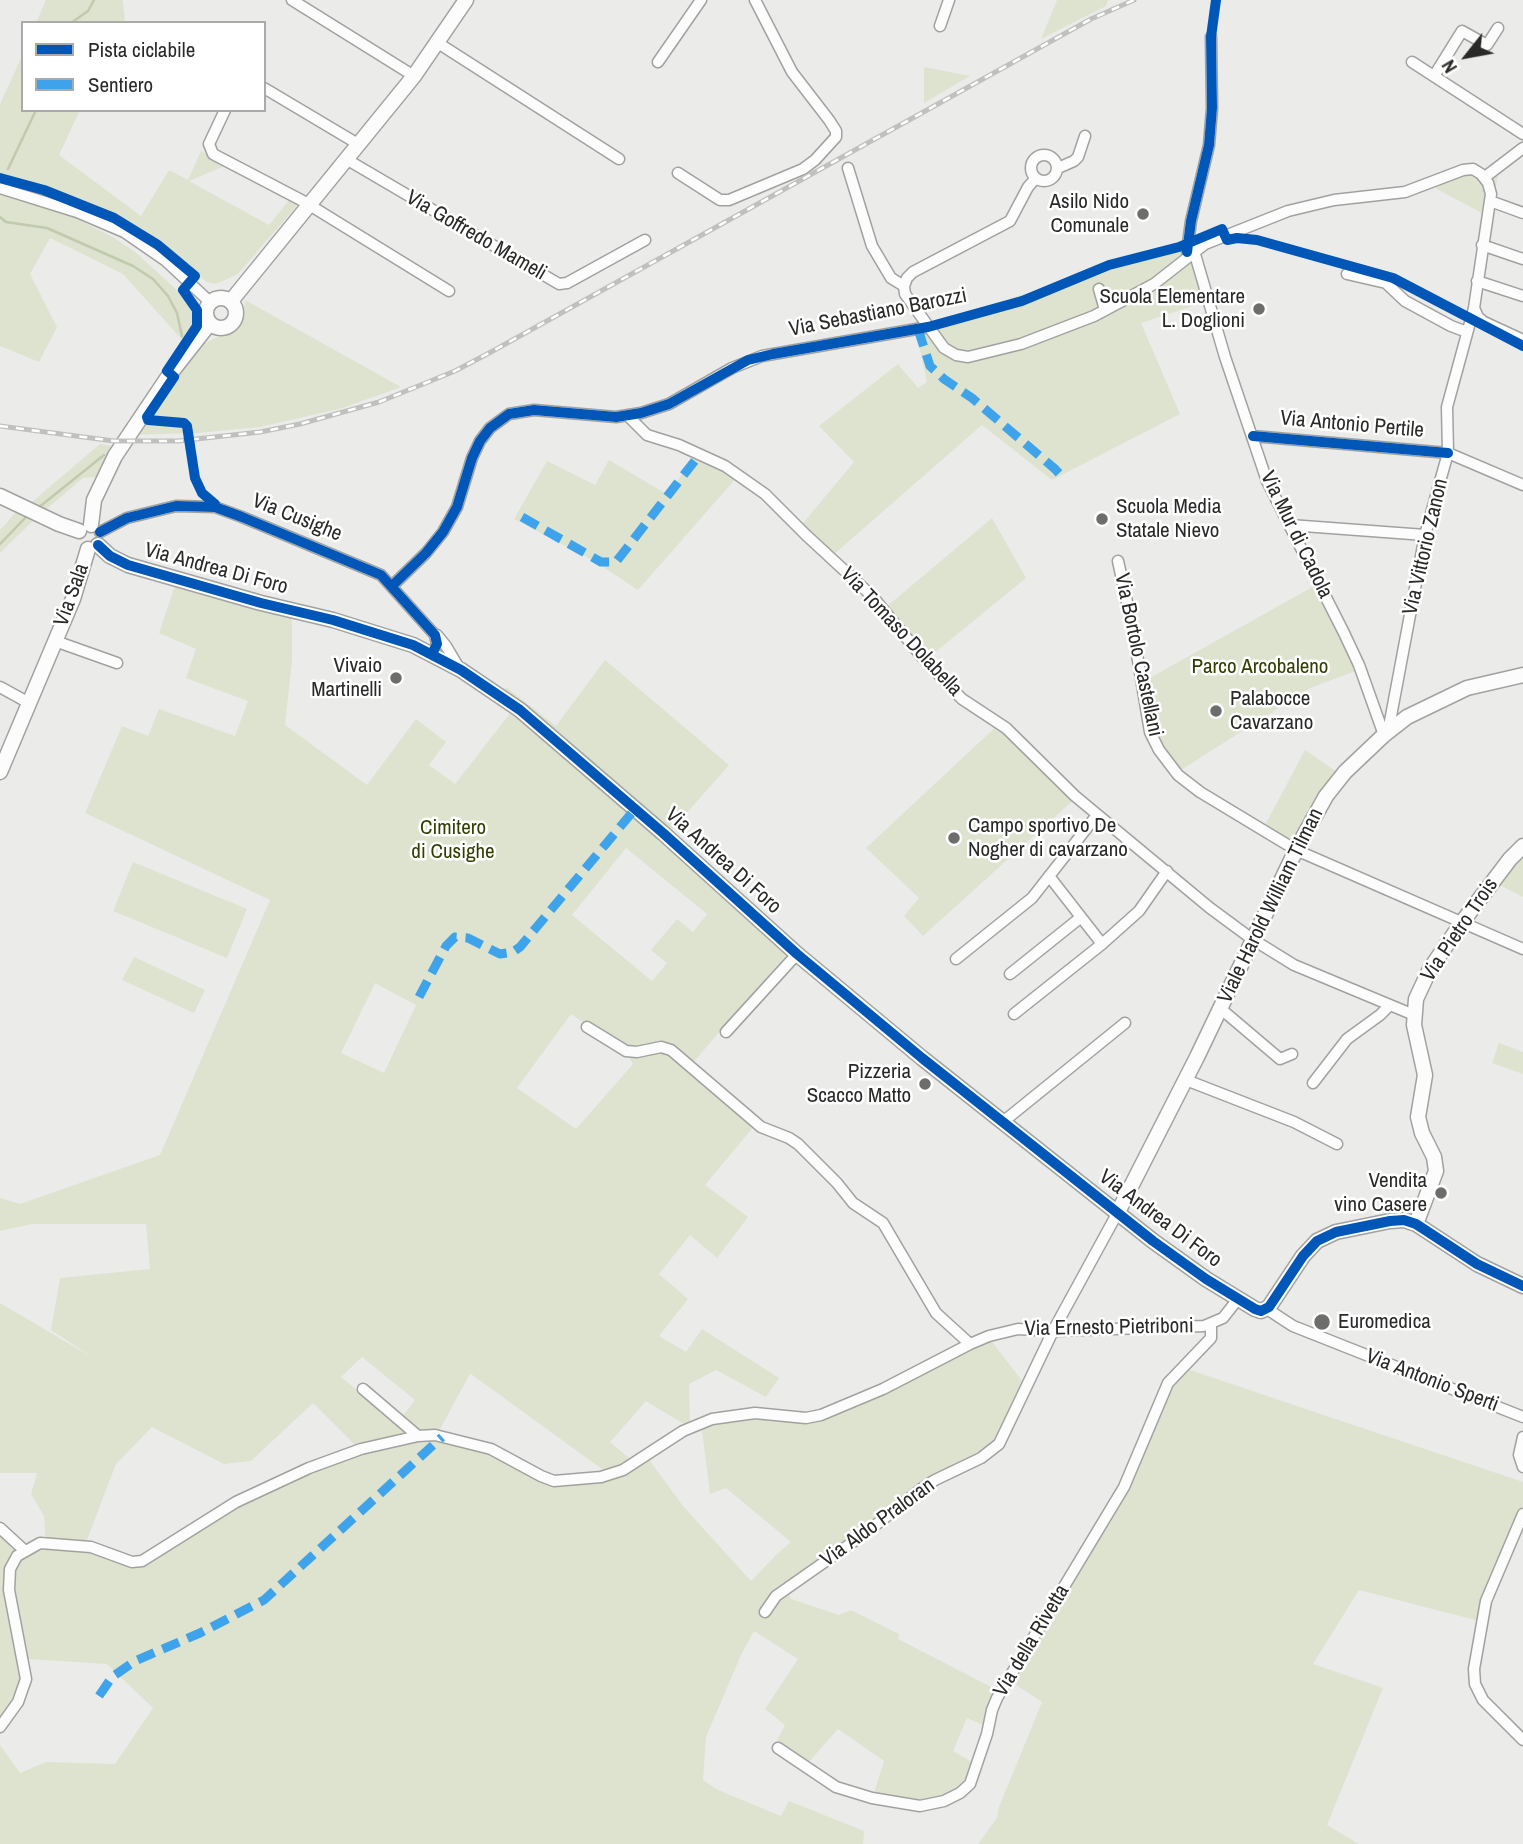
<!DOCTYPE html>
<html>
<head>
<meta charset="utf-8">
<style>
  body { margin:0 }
  #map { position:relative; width:1523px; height:1844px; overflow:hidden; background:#ebece9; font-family:"Archivo Narrow",sans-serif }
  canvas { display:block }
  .legend { position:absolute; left:21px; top:21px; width:245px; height:91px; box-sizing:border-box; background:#fff; border:2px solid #a9aaa9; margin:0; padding:9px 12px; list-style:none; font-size:21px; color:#292a28 }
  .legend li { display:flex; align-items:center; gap:14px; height:35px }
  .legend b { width:35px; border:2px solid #a9aaa9 }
  .north { position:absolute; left:1432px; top:21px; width:70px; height:70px; -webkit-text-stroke:5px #fff; paint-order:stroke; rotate:239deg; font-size:19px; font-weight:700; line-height:28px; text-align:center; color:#292a28 }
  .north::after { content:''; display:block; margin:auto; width:24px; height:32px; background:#292a28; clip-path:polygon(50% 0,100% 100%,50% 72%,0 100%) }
</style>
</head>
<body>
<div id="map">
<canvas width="1523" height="1844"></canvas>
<ul class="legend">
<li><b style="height:9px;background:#0057b8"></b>Pista ciclabile</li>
<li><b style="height:9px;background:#3ea3eb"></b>Sentiero</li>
</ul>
<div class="north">N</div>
</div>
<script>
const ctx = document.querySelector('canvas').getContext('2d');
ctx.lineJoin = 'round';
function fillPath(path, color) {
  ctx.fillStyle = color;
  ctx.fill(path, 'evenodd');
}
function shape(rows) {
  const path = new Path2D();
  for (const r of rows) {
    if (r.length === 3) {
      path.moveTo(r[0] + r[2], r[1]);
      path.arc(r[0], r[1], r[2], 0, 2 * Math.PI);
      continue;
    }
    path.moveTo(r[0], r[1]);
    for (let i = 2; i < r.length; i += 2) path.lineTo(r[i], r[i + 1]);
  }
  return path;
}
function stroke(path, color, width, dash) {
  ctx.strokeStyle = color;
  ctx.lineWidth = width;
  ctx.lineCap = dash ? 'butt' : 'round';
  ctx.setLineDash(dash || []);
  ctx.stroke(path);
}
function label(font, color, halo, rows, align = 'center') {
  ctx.font = font + ' "Archivo Narrow",sans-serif';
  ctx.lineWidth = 5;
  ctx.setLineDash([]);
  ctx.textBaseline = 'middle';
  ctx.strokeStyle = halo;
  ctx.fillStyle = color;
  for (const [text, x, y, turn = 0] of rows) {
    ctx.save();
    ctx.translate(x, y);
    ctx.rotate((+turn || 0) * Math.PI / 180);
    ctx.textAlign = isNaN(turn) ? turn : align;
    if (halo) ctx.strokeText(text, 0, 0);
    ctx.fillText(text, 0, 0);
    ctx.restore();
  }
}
fillPath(shape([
  [46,0,123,0,125,23,36,23],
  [1057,0,1108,0,1106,6,1041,39],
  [23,54,23,110,80,110,59,155,141,216,169,170,188,180,201,151,227,165,189,181,269,225,290,199,299,203,238,274,216,284,207,282,129,224,71,197,67,214,113,237,135,252,187,299,195,317,193,329,185,343,123,274,50,238,30,274,57,327,39,362,0,346,0,104],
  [924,67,970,76,924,103],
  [1499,172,1489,217,1435,188,1461,176],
  [1191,249,1205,302,1141,323,1180,414,1052,480,982,425,832,556,798,529,854,462,819,426,898,364,918,388,927,382,915,327,1058,284,1093,268],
  [245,300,401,387,343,408,260,427,197,433,125,435,203,344,235,329,242,320],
  [100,444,124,448,107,476,83,478,37,517,0,553,0,530,23,504,33,501],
  [694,456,738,476,638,590,594,561,514,519,547,461,595,485,609,460,668,495],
  [992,518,1026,578,927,659,885,608],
  [178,577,292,612,292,661,285,725,367,785,416,719,446,742,429,765,455,784,512,711,497,700,506,687,556,726,605,660,729,765,663,840,794,946,690,1066,755,1125,705,1185,748,1217,717,1258,690,1235,659,1274,688,1299,659,1336,686,1352,702,1329,779,1378,766,1397,716,1370,689,1384,690,1424,682,1423,646,1401,610,1442,636,1464,647,1457,683,1506,751,1581,777,1554,791,1542,726,1488,710,1494,701,1422,749,1415,811,1415,989,1338,1026,1386,1007,1434,787,1591,791,1599,839,1615,851,1610,899,1634,898,1639,1003,1693,985,1726,967,1718,953,1751,974,1763,965,1785,938,1806,871,1802,884,1761,838,1729,808,1763,777,1740,785,1725,765,1709,798,1659,754,1631,741,1655,706,1737,703,1780,718,1790,781,1816,789,1801,864,1831,863,1844,0,1844,0,1745,20,1773,46,1762,115,1764,153,1708,107,1664,28,1659,24,1700,0,1735,0,1532,25,1554,46,1545,44,1516,31,1494,37,1473,0,1473,0,1303,95,1359,51,1330,60,1278,150,1269,146,1224,32,1224,0,1231,0,1198,20,1204,160,1155,270,900,85,813,122,726,148,736,159,709,235,736,248,701,186,678,196,649,159,633],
  [626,848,707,914,693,932,677,919,651,950,667,963,652,981,572,915],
  [375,983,416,1005,384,1073,341,1053],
  [571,1014,626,1051,633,1064,576,1129,517,1088],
  [362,1357,415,1400,397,1423,341,1377],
  [470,1374,471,1374,606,1472,539,1479,491,1452,439,1431],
  [313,1403,362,1452,311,1470,245,1501,136,1566,83,1550,116,1464,152,1427,224,1464,251,1461],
  [1316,585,1358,670,1310,688,1181,770,1168,758,1144,717,1139,684],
  [1000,723,1078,796,923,936,904,916,919,898,866,848],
  [1305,750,1340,774,1295,846,1264,827],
  [1523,845,1523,897,1494,882],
  [133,862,247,909,227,958,113,911],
  [134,957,205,990,194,1013,122,980],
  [1499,1043,1523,1052,1523,1074,1492,1063],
  [1184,1368,1523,1482,1523,1505,1481,1605,1479,1621,1359,1590,1313,1664,1383,1688,1327,1825,1359,1844,978,1844,997,1818,999,1807,1042,1702,1010,1681,1130,1481,1173,1379]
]), '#dde3ce');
stroke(shape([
  [71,23,88,11,94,0],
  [8,169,36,110],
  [0,217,6,222,47,228,133,266,153,279,168,296,177,313,182,336],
  [38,508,104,455],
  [0,544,27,516]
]), '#c1c9ae', 2.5);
const minor = shape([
  [292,0,414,76],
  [940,26,949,0],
  [438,43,619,159],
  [658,62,701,0],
  [1412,62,1523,134],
  [1434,76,1462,31,1487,45,1498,28],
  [264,88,358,144],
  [225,110,209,144,213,154,303,201,449,291],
  [1044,168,13],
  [346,159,559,284,567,283,645,240],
  [848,168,872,246,891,278,904,286,905,294,944,348,956,355,968,357,1021,344,1094,316,1154,284,1205,244,1288,211,1334,200,1405,192,1463,170,1473,169,1481,174,1488,183,1491,194,1474,308,1447,407,1448,453,1425,535,1388,732],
  [1058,168,1074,161,1078,157,1085,136],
  [678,173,720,200,729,200,803,169,815,160,836,137,836,131,829,120,792,72,755,0],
  [1485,177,1523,148],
  [0,188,77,212,124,232,166,261,210,302],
  [1490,201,1523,213],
  [1482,245,1523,259],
  [1194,251,1225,357,1267,481,1344,633,1359,665,1384,735],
  [1189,255,1187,251,1191,221,1209,145,1212,108,1211,37],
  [1347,274,1386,283,1405,301,1451,326,1467,332],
  [1477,281,1523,296],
  [904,286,907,278,913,272,1010,221,1028,187,1036,178],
  [1099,289,1105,310],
  [1474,308,1478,317,1484,322,1523,340],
  [628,416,647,435,679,445,725,466,765,494,806,535,872,596,923,658,962,699,1006,728,1075,796,1210,908,1252,939,1294,965,1414,1015],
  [1253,436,1448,453,1523,485],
  [1290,525,1425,535],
  [100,532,127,518,176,506,215,507,242,517,381,575,435,635,437,644,432,654],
  [1118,561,1132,625,1150,732,1159,750,1178,775,1200,792,1296,850,1523,949],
  [393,585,426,553,443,532,457,507,472,458,480,441,490,428,509,414,534,410,616,417,641,413,669,404,732,368,762,356,928,327],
  [437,635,446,646,459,668],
  [55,641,117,663],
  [0,687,29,703],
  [1049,876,1102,944],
  [956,959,1032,898,1097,815],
  [1010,974,1080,918],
  [1221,1009,1280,1059,1292,1054],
  [1014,1014,1102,944,1139,911,1167,871],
  [587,1027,626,1051,637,1052,661,1047,671,1050,761,1127,789,1138,798,1144,837,1183,853,1203,883,1223,936,1313,970,1344],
  [726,1032,797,954],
  [1186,1080,1294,1122,1337,1144],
  [1313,1083,1347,1039,1380,1015,1390,1005],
  [1004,1121,1125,1023],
  [1267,1309,1293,1326,1523,1417],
  [363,1389,418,1436],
  [1523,1437,1519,1455,1523,1467],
  [1523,1514,1486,1601,1474,1669,1475,1684,1483,1700,1523,1740],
  [0,1528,24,1550],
  [765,1612,776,1596,863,1535,921,1489,935,1480,981,1458,999,1444,1053,1331,1118,1212],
  [0,1727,18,1702,26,1679,9,1590,10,1569,17,1556,40,1543,91,1547,132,1562,142,1561,236,1502,309,1468,361,1449,418,1436,435,1435,491,1449,541,1476,554,1481,601,1477,623,1470,683,1431,712,1419,755,1413,806,1418,821,1415,883,1389,970,1344,989,1336,1018,1329,1053,1331,1204,1326,1223,1318,1238,1299],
  [778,1748,836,1787,872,1798,920,1806,944,1801,960,1793,970,1784,987,1734,992,1710,997,1698,1124,1487,1168,1383,1211,1338,1211,1325]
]);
const tertiary = shape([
  [221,313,15],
  [231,301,414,76,466,0],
  [0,496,59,524,79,531],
  [91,525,94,500,115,456,170,374,210,323],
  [98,545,110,556,128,565,261,603,333,620,413,645,461,670,520,710,663,833,797,954,922,1058,1153,1241,1206,1279,1255,1309,1261,1311,1269,1307,1303,1256,1317,1241,1336,1232,1390,1221,1404,1220,1416,1224,1477,1264,1523,1286],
  [0,772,73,599,88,549],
  [1118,1212,1197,1057,1296,850,1326,796,1345,772,1384,735,1407,717,1467,688,1523,675],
  [1416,1224,1436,1171,1434,1157,1422,1133,1418,1117,1425,1075,1414,1025,1416,999,1430,969,1463,921,1510,859,1523,846]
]);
stroke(minor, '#a1a2a0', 13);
stroke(tertiary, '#a1a2a0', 17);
stroke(minor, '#fcfcfc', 10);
stroke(tertiary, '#fcfcfc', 14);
const rail = shape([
  [0,426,114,441,178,441,260,432,300,424,379,402,455,371,491,352,1091,19,1134,0]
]);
stroke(rail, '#c0c1bf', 5);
stroke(rail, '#fff', 2.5, [8]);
stroke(shape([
  [918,329,930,366,944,379,972,398,1055,469,1065,480],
  [522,517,601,562,616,562,700,454],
  [419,997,446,946,455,937,468,938,500,954,513,952,520,947,635,809],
  [99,1696,112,1677,135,1661,200,1633,264,1600,442,1437]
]), '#3ea3eb', 9, [18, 9]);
stroke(shape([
  [0,178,44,190,114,218,158,245,195,276,183,290,197,310,197,326,167,371,174,377,147,417,148,420,184,423,187,426,195,478,202,493,215,504,215,507],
  [1187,252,1191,221,1209,145,1212,108,1211,37,1216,0],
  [1253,436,1448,453],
  [100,532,127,518,176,506,215,507,242,517,381,575,435,635,437,644,432,654],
  [98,545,110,556,128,565,261,603,333,620,413,645,461,670,520,710,663,833,797,954,922,1058,1153,1241,1206,1279,1255,1309,1261,1311,1269,1307,1303,1256,1317,1241,1336,1232,1390,1221,1404,1220,1416,1224,1477,1264,1523,1286],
  [393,585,426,553,443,532,457,507,472,458,480,441,490,428,509,414,534,410,616,417,641,413,669,404,748,360,773,354,928,327,1022,301,1109,265,1179,247,1222,229,1227,240,1237,238,1257,240,1393,278,1523,346]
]), '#0057b8', 10);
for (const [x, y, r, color] of [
  [1143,214,7,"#6d6e6c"],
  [1259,309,7,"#6d6e6c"],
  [1102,519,7,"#6d6e6c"],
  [396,678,7,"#6d6e6c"],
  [1216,711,7,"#6d6e6c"],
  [954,838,7,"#6d6e6c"],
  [925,1084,7,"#6d6e6c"],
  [1441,1193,7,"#6d6e6c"],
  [1322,1322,9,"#6d6e6c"]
]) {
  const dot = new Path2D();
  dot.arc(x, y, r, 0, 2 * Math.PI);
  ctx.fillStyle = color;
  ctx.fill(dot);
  stroke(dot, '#fff', 2.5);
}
label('21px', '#292a28', '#fff', [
  ["Asilo Nido",1129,202],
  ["Comunale",1129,226],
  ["Scuola Elementare",1245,297],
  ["L. Doglioni",1245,321],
  ["Scuola Media",1116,507,"left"],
  ["Statale Nievo",1116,531,"left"],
  ["Vivaio",382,666],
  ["Martinelli",382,690],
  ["Palabocce",1230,699,"left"],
  ["Cavarzano",1230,723,"left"],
  ["Campo sportivo De",968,826,"left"],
  ["Nogher di cavarzano",968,850,"left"],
  ["Pizzeria",911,1072],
  ["Scacco Matto",911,1096],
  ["Vendita",1427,1181],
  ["vino Casere",1427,1205],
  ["Euromedica",1338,1322,"left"]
], 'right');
label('21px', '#292a28', '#fff', [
  ["Via Goffredo Mameli",476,236,30],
  ["Via Sebastiano Barozzi",878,313,-11],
  ["Via Antonio Pertile",1352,425,5],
  ["Via Cusighe",297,518,22],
  ["Via Mur di Cadola",1296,535,64],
  ["Via Vittorio Zanon",1426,547,-77],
  ["Via Andrea Di Foro",216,569,15],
  ["Via Sala",72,595,-70],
  ["Via Tomaso Dolabella",901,632,47],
  ["Via Bortolo Castellani",1138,655,78],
  ["Via Andrea Di Foro",723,861,42],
  ["Viale Harold William Tilman",1271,906,-64],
  ["Via Pietro Trois",1460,930,-56],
  ["Via Andrea Di Foro",1160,1219,37],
  ["Via Ernesto Pietriboni",1109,1328,-1],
  ["Via Antonio Sperti",1432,1381,21],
  ["Via Aldo Praloran",878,1523,-36],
  ["Via della Rivetta",1032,1641,-59]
]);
label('21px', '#323e00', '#fff', [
  ["Parco Arcobaleno",1260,667],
  ["Cimitero",453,828],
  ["di Cusighe",453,852]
]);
</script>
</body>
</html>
